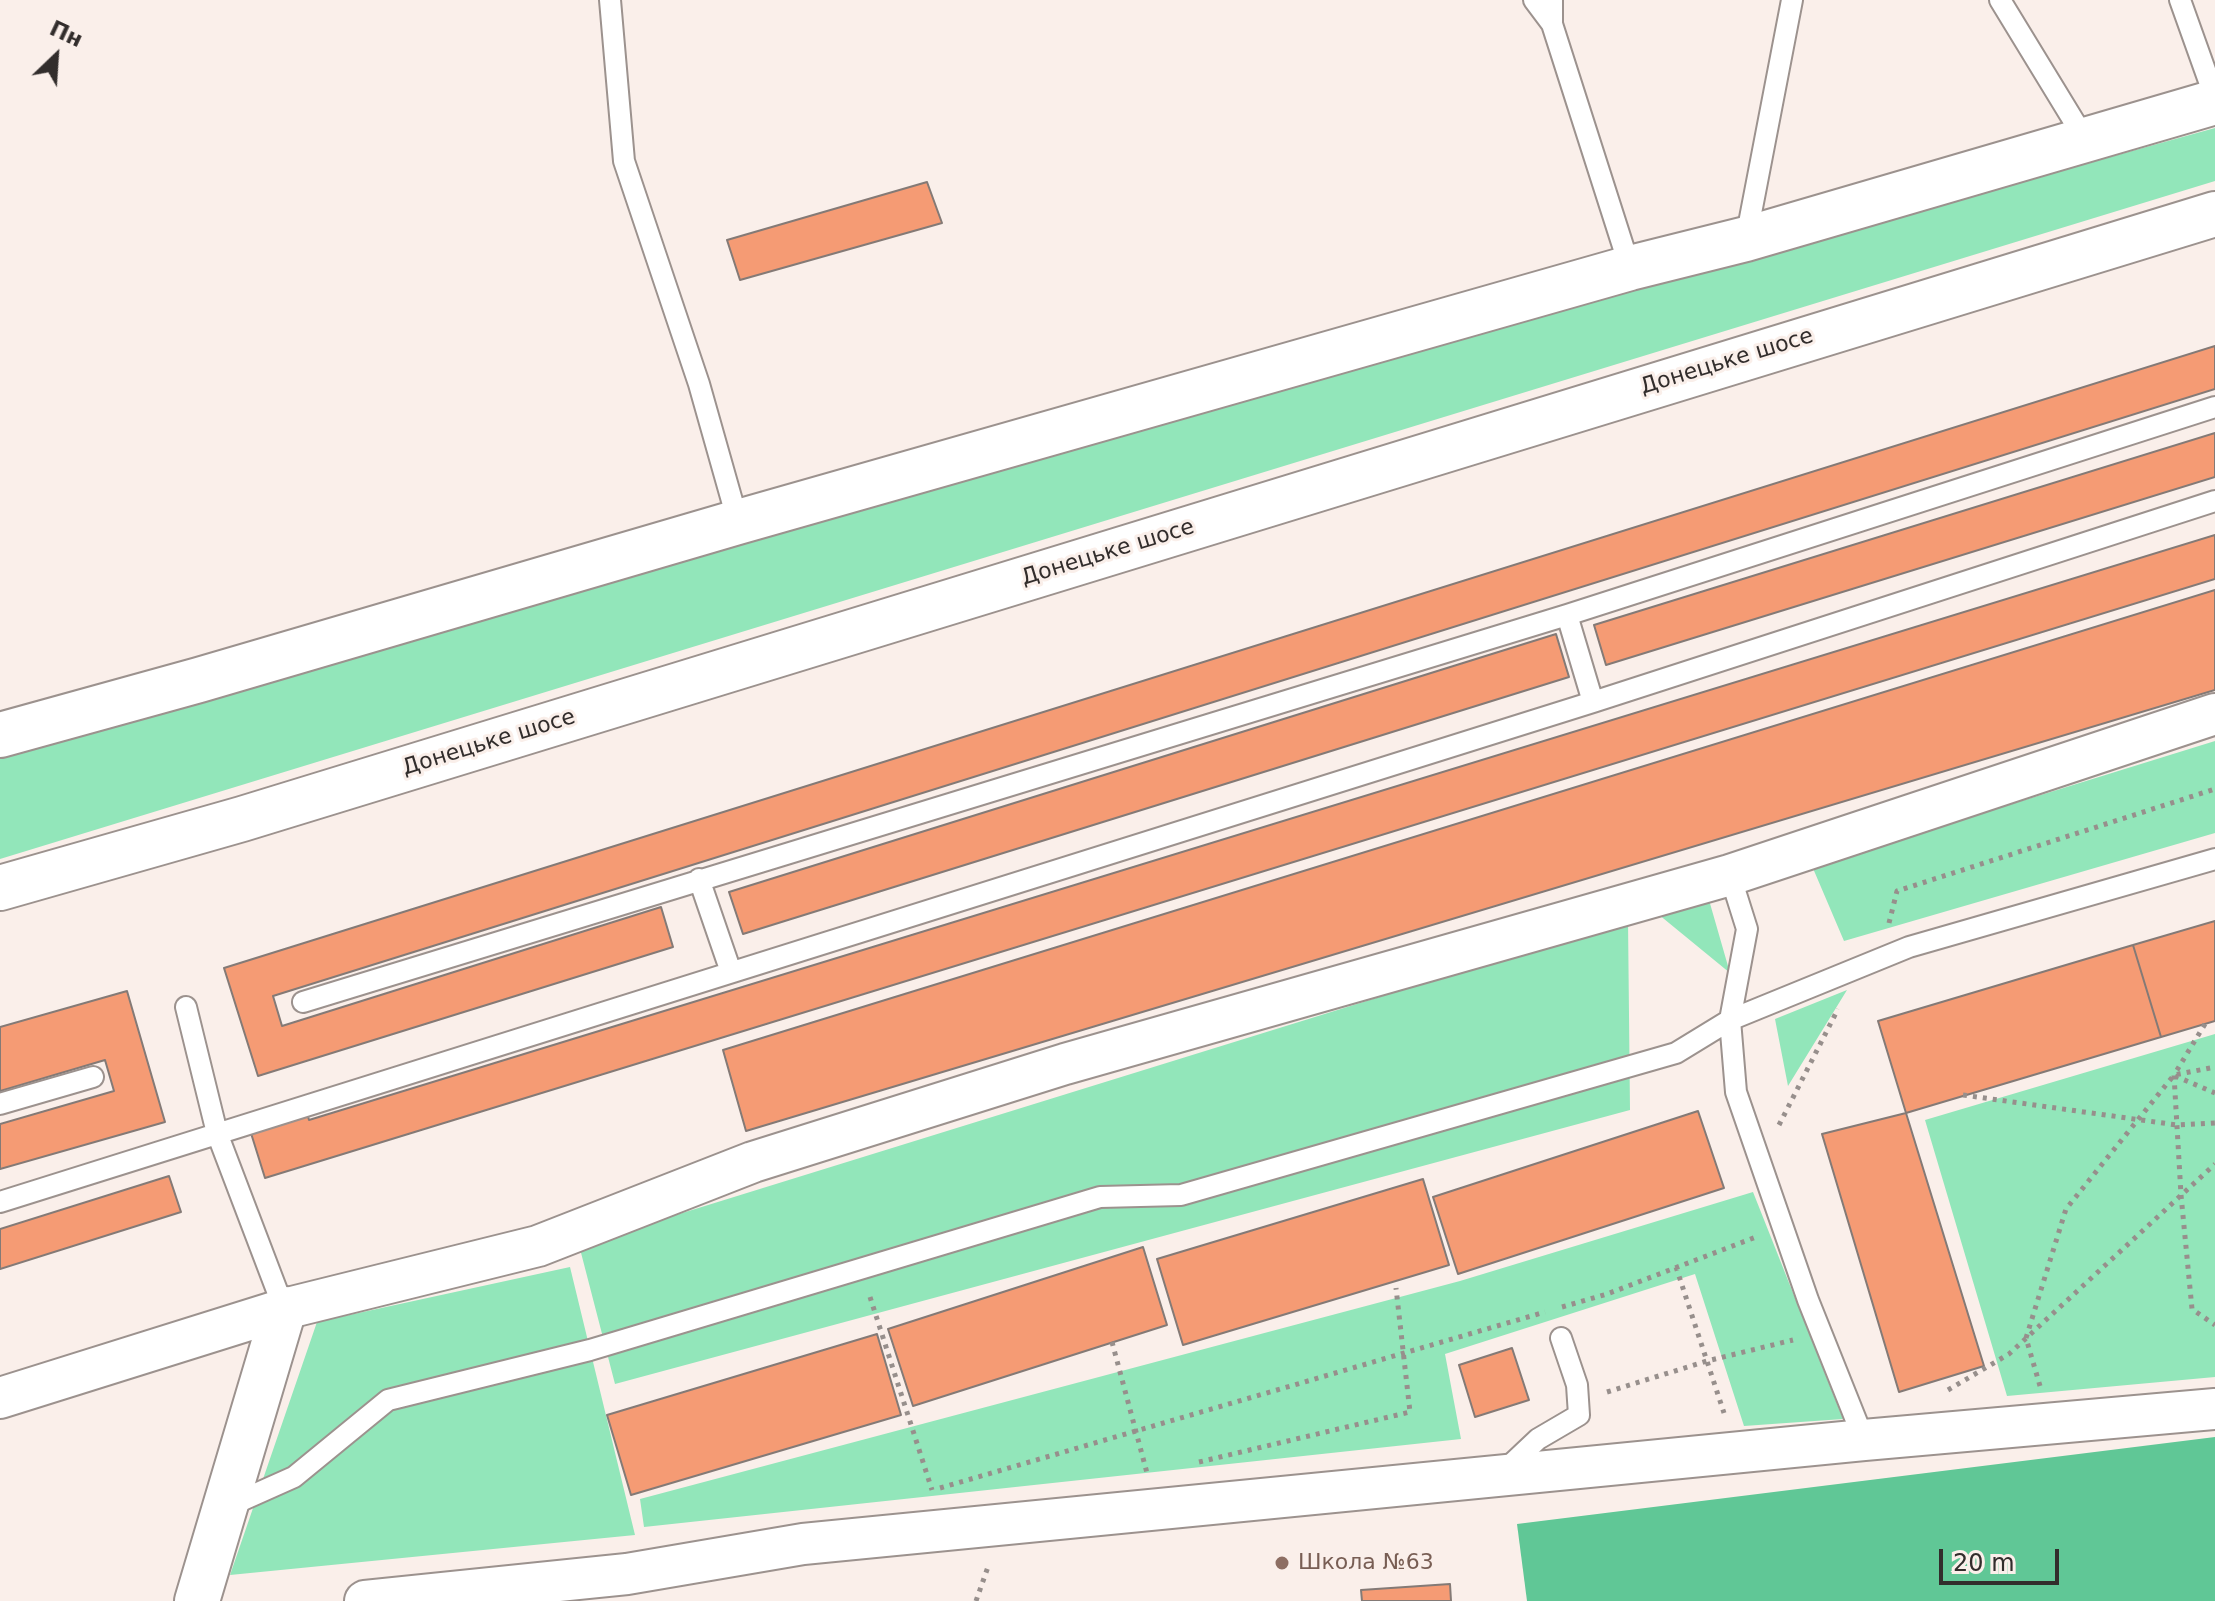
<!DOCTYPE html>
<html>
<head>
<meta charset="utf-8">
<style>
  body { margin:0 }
  #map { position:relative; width:2215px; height:1601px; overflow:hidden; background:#faefea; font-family:"DejaVu Sans",sans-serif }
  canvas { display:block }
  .north { position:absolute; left:16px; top:16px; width:80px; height:80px; -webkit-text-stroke:6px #faefea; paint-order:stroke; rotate:25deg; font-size:22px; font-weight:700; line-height:32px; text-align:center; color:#322d2c }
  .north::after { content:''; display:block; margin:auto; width:28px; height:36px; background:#322d2c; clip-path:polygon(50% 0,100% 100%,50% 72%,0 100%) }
  .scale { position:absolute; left:1939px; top:1549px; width:120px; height:36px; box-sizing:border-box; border:4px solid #322d2c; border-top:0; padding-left:10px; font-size:24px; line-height:28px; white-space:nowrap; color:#322d2c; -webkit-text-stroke:6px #faefea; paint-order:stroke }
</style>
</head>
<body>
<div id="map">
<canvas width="2215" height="1601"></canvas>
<div class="north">Пн</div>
<div class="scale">20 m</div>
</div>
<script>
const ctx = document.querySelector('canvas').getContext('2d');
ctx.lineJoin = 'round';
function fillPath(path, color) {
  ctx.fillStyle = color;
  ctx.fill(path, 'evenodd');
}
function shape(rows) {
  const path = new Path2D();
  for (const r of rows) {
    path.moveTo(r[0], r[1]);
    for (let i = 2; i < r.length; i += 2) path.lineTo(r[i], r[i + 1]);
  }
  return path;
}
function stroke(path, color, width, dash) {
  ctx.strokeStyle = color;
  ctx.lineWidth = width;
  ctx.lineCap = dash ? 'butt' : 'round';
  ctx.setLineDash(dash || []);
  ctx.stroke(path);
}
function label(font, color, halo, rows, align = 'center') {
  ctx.font = font + ' "DejaVu Sans",sans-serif';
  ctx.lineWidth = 6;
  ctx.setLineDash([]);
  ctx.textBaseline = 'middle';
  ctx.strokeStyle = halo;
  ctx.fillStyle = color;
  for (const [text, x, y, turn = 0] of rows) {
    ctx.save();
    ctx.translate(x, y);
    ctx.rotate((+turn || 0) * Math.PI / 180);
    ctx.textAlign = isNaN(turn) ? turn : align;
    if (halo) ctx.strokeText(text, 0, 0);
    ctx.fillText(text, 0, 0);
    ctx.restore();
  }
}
fillPath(shape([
  [2215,128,2215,181,0,859,0,741],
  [2215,741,2215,833,1844,941,1812,866],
  [1709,900,1730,973,1658,914],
  [1628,920,1630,1110,615,1384,579,1245],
  [1847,990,1788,1086,1775,1019],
  [2215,1034,2215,1377,2007,1396,1925,1120],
  [1753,1192,1843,1419,1744,1426,1695,1274,1445,1354,1461,1439,644,1527,640,1499,1460,1281],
  [570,1267,635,1535,230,1575,317,1322]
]), '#92e6ba');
fillPath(shape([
  [2215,1437,2215,1601,1527,1601,1517,1524]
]), '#60c796');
const building = shape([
  [927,182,942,223,740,280,727,240,927,182],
  [2215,346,2215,389,273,996,282,1026,661,907,673,947,258,1076,224,968,2215,346],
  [2215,433,2215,477,1606,665,1594,625,2215,433],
  [2215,535,2215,579,265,1178,250,1130,307,1113,309,1120,2215,535],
  [2215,590,2215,690,746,1131,723,1050,2215,590],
  [1556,634,1569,677,743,934,729,892,1556,634],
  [2215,921,2215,1021,2161,1037,2133,945,2215,921],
  [2133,945,2161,1037,1906,1113,1878,1021,2133,945],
  [127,991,165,1122,0,1169,0,1124,114,1091,105,1060,0,1091,0,1027,127,991],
  [1698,1111,1724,1188,1458,1274,1433,1197,1698,1111],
  [1906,1113,1984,1366,1899,1392,1822,1134,1906,1113],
  [169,1176,181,1212,0,1269,0,1229,169,1176],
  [1423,1179,1449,1265,1183,1345,1157,1259,1423,1179],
  [1143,1247,1167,1325,913,1406,888,1329,1143,1247],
  [877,1334,901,1415,631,1495,607,1415,877,1334],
  [1512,1348,1529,1400,1475,1417,1459,1365,1512,1348],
  [1450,1584,1451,1601,1362,1601,1361,1590,1450,1584]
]);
fillPath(building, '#f59b74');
stroke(building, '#847a76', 2);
const service = shape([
  [610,0,624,161,699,384,738,522],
  [1534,0,1552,24],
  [1552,0,1552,24,1630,268],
  [2000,0,2086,141],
  [2180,0,2215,98],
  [1746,239,1792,0],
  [1567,615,1593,702],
  [1730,875,1747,929,1730,1020,1736,1092,1808,1300,1864,1440],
  [699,879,731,972],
  [303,1002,1567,615,2215,407],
  [186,1007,217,1133,284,1309],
  [0,1104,93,1077],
  [0,1202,1593,702,2215,501],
  [1503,1472,1538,1439,1579,1415,1577,1385,1561,1338],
  [229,1506,294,1477,388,1400,590,1350,1100,1197,1181,1195,1676,1053,1730,1020,1909,947,2215,859]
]);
const minor = shape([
  [0,1398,284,1309,538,1246,753,1162,1065,1064,1730,875,2215,714],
  [365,1601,627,1574,803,1544,1864,1440,2215,1409]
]);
const tertiary = shape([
  [197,1601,284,1309]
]);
const trunk = shape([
  [0,735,199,680,738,522,1630,268,1746,239,2215,102],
  [0,888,242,819,2215,214]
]);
stroke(service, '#9c928e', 24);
stroke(minor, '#9c928e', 44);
stroke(tertiary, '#9c928e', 48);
stroke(trunk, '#9c928e', 48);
stroke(shape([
  [1889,923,1897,891,2215,789],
  [2205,1024,2174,1075,2181,1195,2192,1309,2215,1325],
  [2175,1076,2215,1093],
  [1963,1095,2177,1125,2215,1123],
  [1779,1125,1838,1009],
  [1676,1267,1724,1413],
  [870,1297,932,1490],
  [1562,1307,1607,1294,1756,1237],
  [1112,1342,1147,1473],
  [2040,1386,2026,1338,2066,1209,2174,1075,2215,1067],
  [1948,1390,2009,1354,2215,1164],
  [1607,1392,1707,1361,1793,1340],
  [1199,1462,1410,1412,1396,1288],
  [940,1488,1545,1312],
  [976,1601,989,1564]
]), '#978f8c', 5, [4, 6]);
stroke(service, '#fff', 20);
stroke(minor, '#fff', 40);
stroke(tertiary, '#fff', 44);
stroke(trunk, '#fff', 44);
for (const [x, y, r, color] of [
  [1282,1563,8,"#8d6e63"]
]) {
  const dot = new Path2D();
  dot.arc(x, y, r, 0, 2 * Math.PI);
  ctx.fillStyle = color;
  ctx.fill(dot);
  stroke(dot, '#faefea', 3);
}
label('22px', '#322d2c', '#faefea', [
  ["Донецьке шосе",1727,362,-17],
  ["Донецьке шосе",1108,553,-17],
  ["Донецьке шосе",489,743,-17]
]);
label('22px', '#785e54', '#faefea', [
  ["Школа №63",1298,1563]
], 'left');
</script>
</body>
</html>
